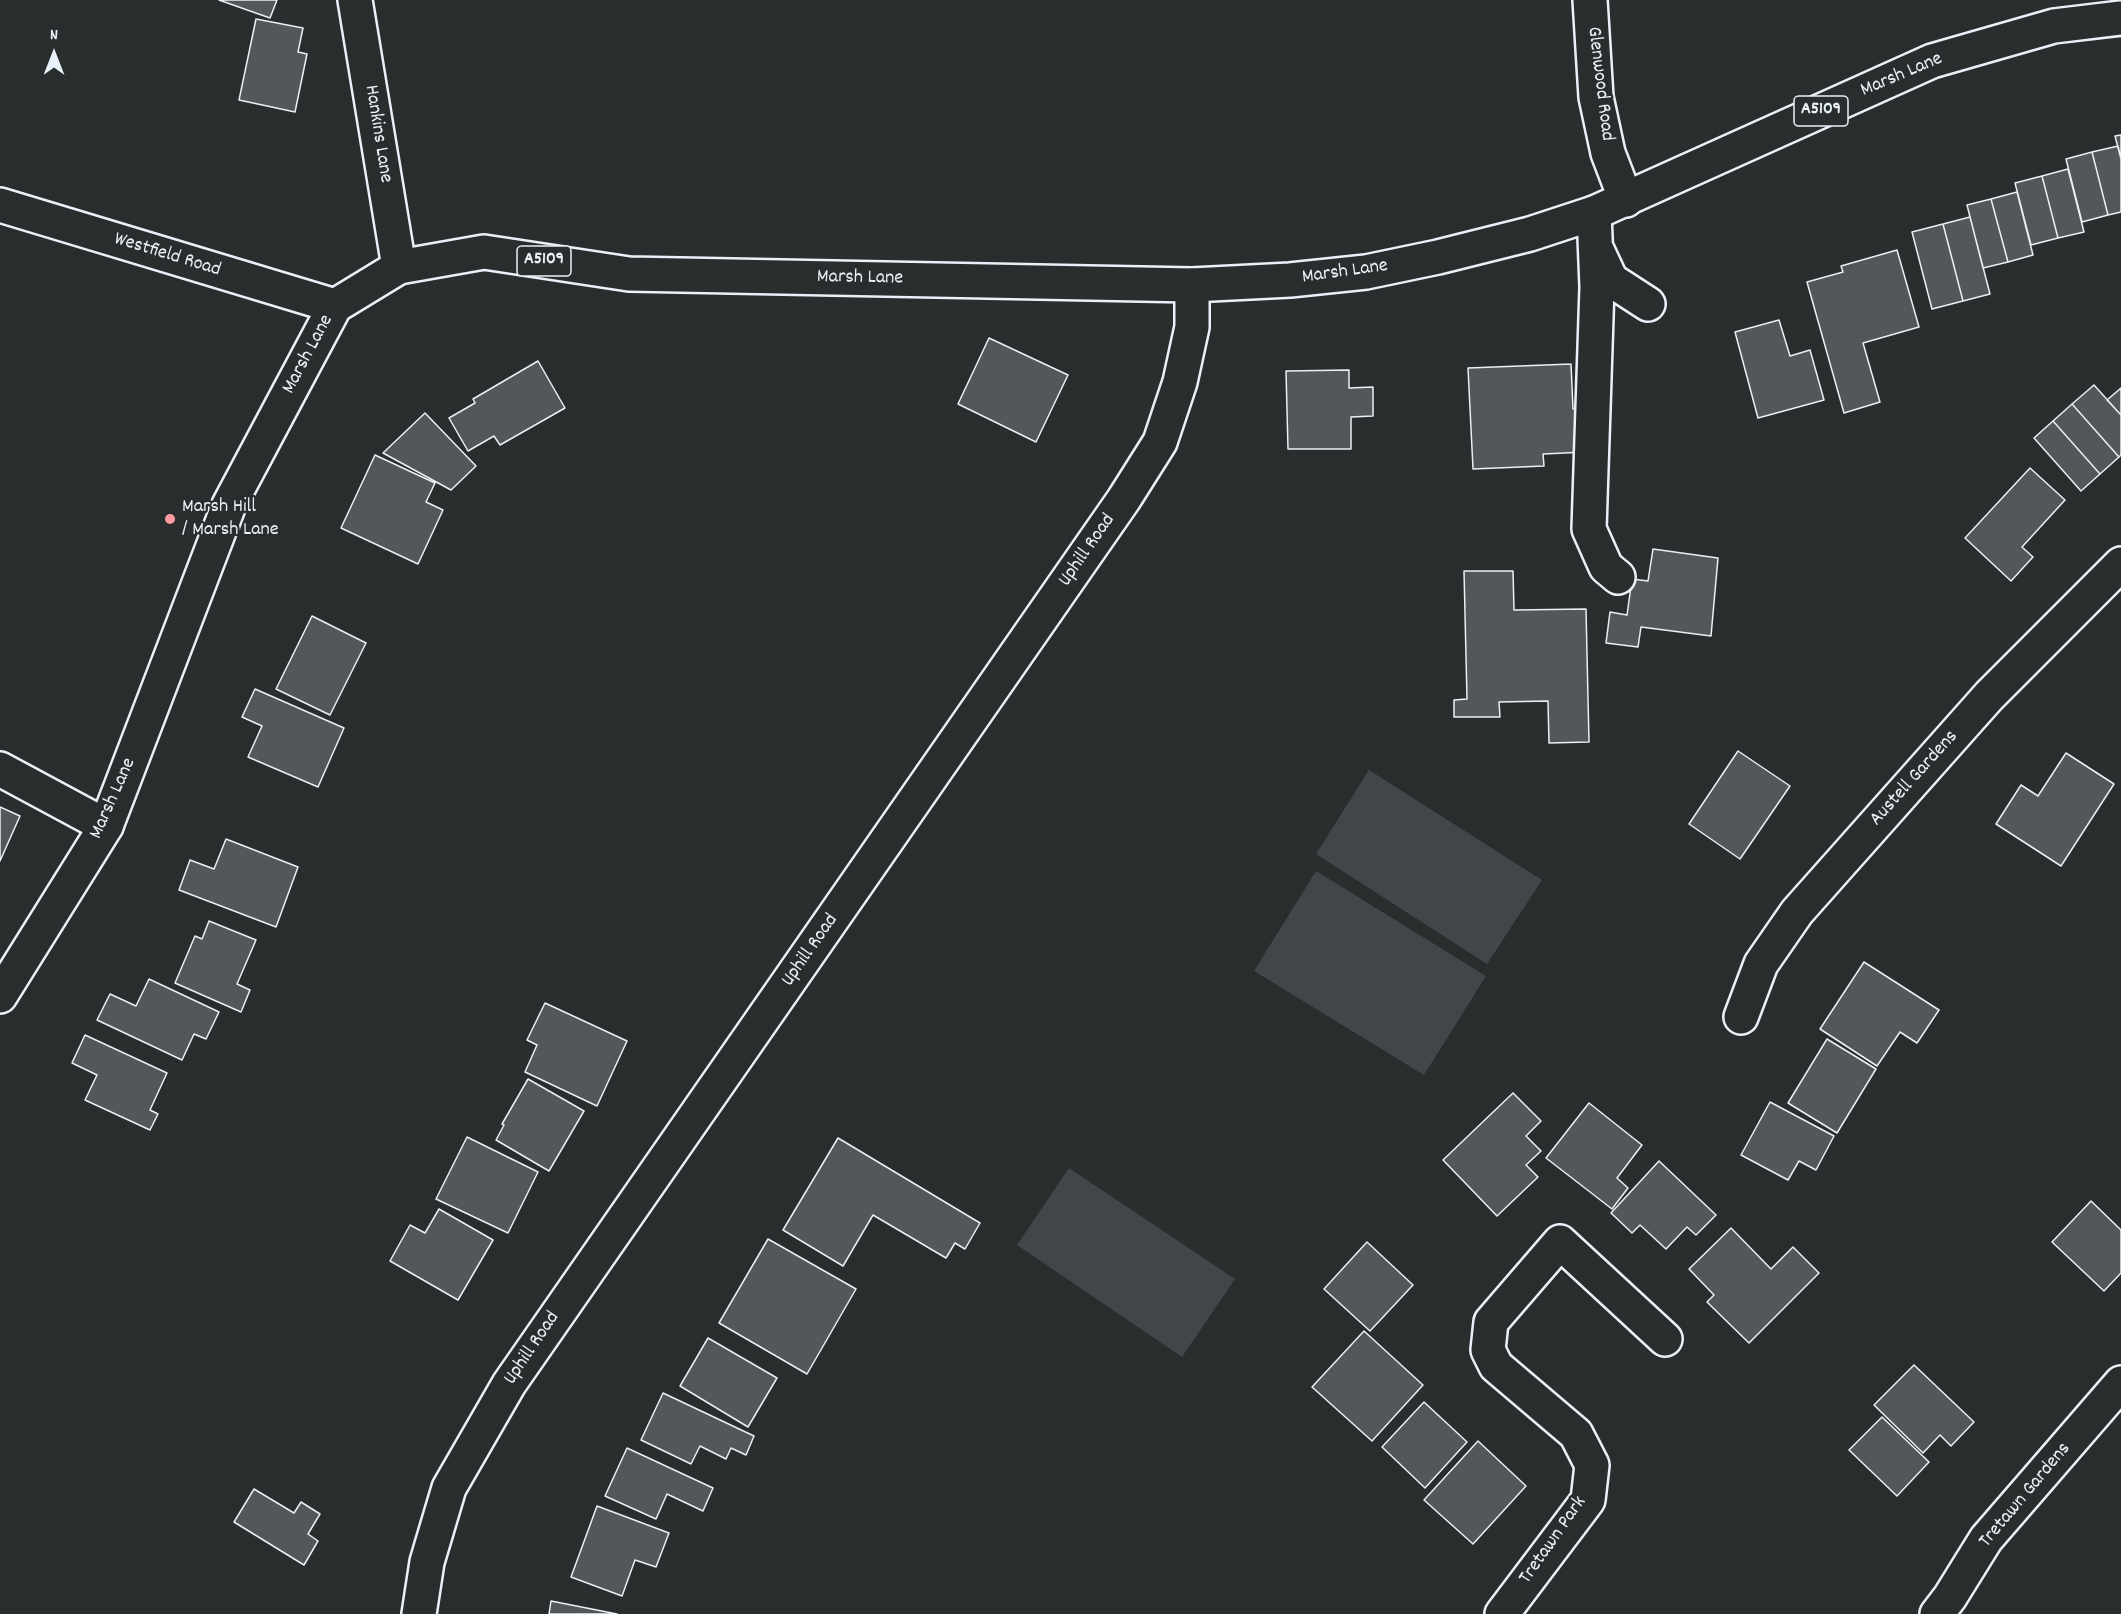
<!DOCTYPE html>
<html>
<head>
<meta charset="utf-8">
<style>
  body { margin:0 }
  #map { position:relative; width:2121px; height:1614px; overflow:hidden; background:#2a2d2e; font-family:Dekko,sans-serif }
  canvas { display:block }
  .north { position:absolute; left:24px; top:24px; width:60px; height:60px; -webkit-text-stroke:4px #2a2d2e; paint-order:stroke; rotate:0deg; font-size:16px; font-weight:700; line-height:24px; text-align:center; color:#e8f1f8 }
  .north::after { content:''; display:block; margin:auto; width:21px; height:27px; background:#e8f1f8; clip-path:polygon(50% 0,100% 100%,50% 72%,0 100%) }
</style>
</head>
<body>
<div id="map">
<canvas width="2121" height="1614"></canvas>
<div class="north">N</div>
</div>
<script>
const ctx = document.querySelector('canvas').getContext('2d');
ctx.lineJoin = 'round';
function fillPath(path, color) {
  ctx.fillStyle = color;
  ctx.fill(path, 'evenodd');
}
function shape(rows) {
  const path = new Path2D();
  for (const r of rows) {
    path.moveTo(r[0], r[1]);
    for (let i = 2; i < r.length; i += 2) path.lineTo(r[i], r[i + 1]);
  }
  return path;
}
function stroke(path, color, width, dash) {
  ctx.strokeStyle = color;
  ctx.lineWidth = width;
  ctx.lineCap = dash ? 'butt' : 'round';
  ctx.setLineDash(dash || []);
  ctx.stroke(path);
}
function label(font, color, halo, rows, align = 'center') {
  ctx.font = font + ' Dekko,sans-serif';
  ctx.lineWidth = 4.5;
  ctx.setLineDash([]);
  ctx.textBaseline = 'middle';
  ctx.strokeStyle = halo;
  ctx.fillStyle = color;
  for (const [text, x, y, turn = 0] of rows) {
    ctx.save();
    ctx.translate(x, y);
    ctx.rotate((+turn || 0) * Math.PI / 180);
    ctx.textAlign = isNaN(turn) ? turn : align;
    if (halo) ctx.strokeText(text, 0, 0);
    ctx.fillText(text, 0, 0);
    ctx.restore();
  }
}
fillPath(shape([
  [1369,770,1542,880,1487,964,1316,854],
  [1316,871,1486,976,1424,1075,1254,971],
  [1069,1168,1235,1279,1182,1357,1017,1245]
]), '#424648');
const building = shape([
  [219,0,277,0,270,18,219,0],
  [256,19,303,28,298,52,307,54,295,112,239,100,256,19],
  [2121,135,2121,159,2115,136,2121,135],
  [2118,146,2121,159,2121,212,2108,215,2092,152,2118,146],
  [2092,152,2108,215,2082,222,2066,159,2092,152],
  [2068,169,2084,232,2058,238,2042,176,2068,169],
  [2042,176,2058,238,2031,245,2015,183,2042,176],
  [2017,192,2033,255,2008,262,1991,199,2017,192],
  [1991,199,2008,262,1983,268,1967,205,1991,199],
  [1970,217,1990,294,1963,301,1943,224,1970,217],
  [1943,224,1963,301,1932,309,1912,232,1943,224],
  [1897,250,1919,327,1863,343,1880,402,1844,413,1807,282,1843,272,1841,266,1897,250],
  [1779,320,1790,356,1810,350,1824,400,1758,418,1735,332,1779,320],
  [989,338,1068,375,1036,442,958,404,989,338],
  [538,361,565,408,500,445,494,436,468,451,449,418,475,403,473,399,538,361],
  [1571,364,1573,409,1583,409,1586,452,1543,454,1544,466,1473,469,1468,368,1571,364],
  [1349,370,1349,388,1373,387,1373,416,1351,417,1351,449,1288,449,1286,371,1349,370],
  [2094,385,2121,415,2121,455,2119,457,2072,404,2094,385],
  [2121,388,2121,415,2107,400,2121,388],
  [2072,404,2119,457,2100,474,2053,421,2072,404],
  [425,413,476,466,451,490,383,453,425,413],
  [2053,421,2100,474,2081,491,2034,438,2053,421],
  [375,455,435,483,426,502,443,510,418,564,341,528,375,455],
  [2030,468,2065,500,2022,547,2033,557,2011,581,1965,538,2030,468],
  [1653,549,1718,558,1711,636,1641,627,1638,647,1606,643,1610,612,1627,615,1632,579,1648,581,1653,549],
  [1464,571,1513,571,1514,610,1586,609,1589,742,1549,743,1548,701,1499,702,1500,717,1454,717,1454,700,1467,699,1464,571],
  [312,616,366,643,330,715,276,689,312,616],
  [255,689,344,728,318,787,248,757,262,726,242,717,255,689],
  [1738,751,1790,786,1740,859,1689,824,1738,751],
  [2066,753,2114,784,2061,866,1996,824,2021,785,2038,796,2066,753],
  [0,807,20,816,0,861,0,807],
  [226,839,298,867,276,927,179,890,190,860,214,869,226,839],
  [209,921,256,940,237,984,250,990,241,1012,175,983,195,936,202,939,209,921],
  [1864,962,1939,1010,1917,1043,1900,1032,1877,1066,1820,1029,1864,962],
  [149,979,219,1012,206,1039,194,1034,182,1060,97,1020,110,994,136,1006,149,979],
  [545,1003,627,1041,597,1106,525,1072,537,1045,527,1040,545,1003],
  [85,1035,167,1073,150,1110,158,1114,150,1130,85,1100,97,1075,72,1063,85,1035],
  [1827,1039,1876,1069,1837,1133,1788,1103,1827,1039],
  [528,1079,584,1111,549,1171,496,1140,504,1125,502,1124,528,1079],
  [1513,1093,1541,1121,1526,1136,1541,1151,1526,1165,1538,1177,1497,1216,1443,1160,1513,1093],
  [1770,1102,1834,1136,1816,1170,1799,1161,1788,1180,1741,1155,1770,1102],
  [1589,1103,1642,1145,1617,1178,1628,1188,1612,1209,1546,1158,1589,1103],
  [467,1137,538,1172,508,1233,436,1199,467,1137],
  [838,1138,980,1223,965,1249,955,1243,946,1258,873,1215,843,1266,783,1230,838,1138],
  [1659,1161,1716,1215,1696,1235,1687,1227,1666,1249,1640,1225,1632,1233,1611,1213,1659,1161],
  [2091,1201,2121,1230,2121,1273,2104,1291,2052,1242,2091,1201],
  [439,1209,493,1240,458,1300,390,1261,410,1225,425,1233,439,1209],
  [1731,1228,1771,1269,1793,1247,1819,1273,1749,1343,1707,1302,1714,1295,1689,1269,1731,1228],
  [768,1239,856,1289,807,1374,719,1323,768,1239],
  [1367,1242,1413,1285,1370,1331,1324,1289,1367,1242],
  [1364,1331,1423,1385,1372,1441,1312,1387,1364,1331],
  [708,1338,777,1378,748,1427,680,1386,708,1338],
  [1914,1365,1974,1422,1951,1446,1940,1435,1923,1453,1874,1405,1914,1365],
  [663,1393,754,1436,746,1455,731,1448,726,1459,700,1446,691,1464,641,1440,663,1393],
  [1424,1402,1467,1442,1425,1488,1382,1447,1424,1402],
  [1882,1417,1929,1462,1897,1496,1849,1450,1882,1417],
  [1478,1441,1526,1486,1473,1544,1424,1500,1478,1441],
  [627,1448,713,1488,703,1511,667,1494,656,1519,605,1496,627,1448],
  [254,1489,294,1513,301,1502,320,1514,308,1534,318,1541,304,1565,234,1522,254,1489],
  [597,1506,669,1533,656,1567,635,1560,622,1596,571,1577,597,1506],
  [551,1601,617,1614,549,1614,551,1601]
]);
fillPath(building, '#535759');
stroke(building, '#e8f1f8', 1.5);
const minor = shape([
  [355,0,399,267],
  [1590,0,1596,97,1608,153,1626,200],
  [0,205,335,306],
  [1594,213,1597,287,1589,529,1606,567,1618,577],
  [1597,250,1611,280,1648,304],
  [0,769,106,826],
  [1741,1017,1761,964,1797,912,1989,696,2121,564],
  [419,1614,427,1562,449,1488,509,1384,1124,499,1160,442,1180,382,1192,327,1192,285],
  [1502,1614,1588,1500,1592,1465,1576,1434,1496,1366,1488,1350,1491,1322,1560,1242,1665,1339],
  [1937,1614,1950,1597,1986,1539,2121,1383]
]);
const major = shape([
  [0,996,106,826,229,505,335,306,399,267,484,252,629,274,1192,285,1290,280,1366,272,1438,257,1530,234,1594,213,1932,61,2054,26,2121,18]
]);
stroke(minor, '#e8f1f8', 38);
stroke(major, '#e8f1f8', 38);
stroke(minor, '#2a2d2e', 33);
stroke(major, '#2a2d2e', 33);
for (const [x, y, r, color] of [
  [170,519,6,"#ff9aa2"]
]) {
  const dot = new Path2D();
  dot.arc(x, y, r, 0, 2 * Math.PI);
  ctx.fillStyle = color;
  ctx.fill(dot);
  stroke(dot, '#2a2d2e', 2);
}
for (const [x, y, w] of [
  [1821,111,54],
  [544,261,54]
]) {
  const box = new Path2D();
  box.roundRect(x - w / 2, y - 15, w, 30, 4.5);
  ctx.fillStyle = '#2a2d2e';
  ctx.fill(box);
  stroke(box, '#e8f1f8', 1.5);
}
label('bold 18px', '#e8f1f8', null, [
  ["A5109",1821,111],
  ["A5109",544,261]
]);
label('20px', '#e8f1f8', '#2a2d2e', [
  ["Marsh Lane",1902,76,-23],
  ["Glenwood Road",1599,84,83],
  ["Hankins Lane",377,134,81],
  ["Westfield Road",167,256,17],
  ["Marsh Lane",1345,273,-8],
  ["Marsh Lane",860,279,1],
  ["Marsh Lane",309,355,-62],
  ["Uphill Road",1088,551,-55],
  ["Austell Gardens",1915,779,-48],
  ["Marsh Lane",114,799,-66],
  ["Uphill Road",811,951,-55],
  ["Uphill Road",533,1349,-56],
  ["Tretawn Gardens",2026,1496,-50],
  ["Tretawn Park",1554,1541,-55]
]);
label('20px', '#e8f1f8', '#2a2d2e', [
  ["Marsh Hill",182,508],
  ["/ Marsh Lane",182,531]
], 'left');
</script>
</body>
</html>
